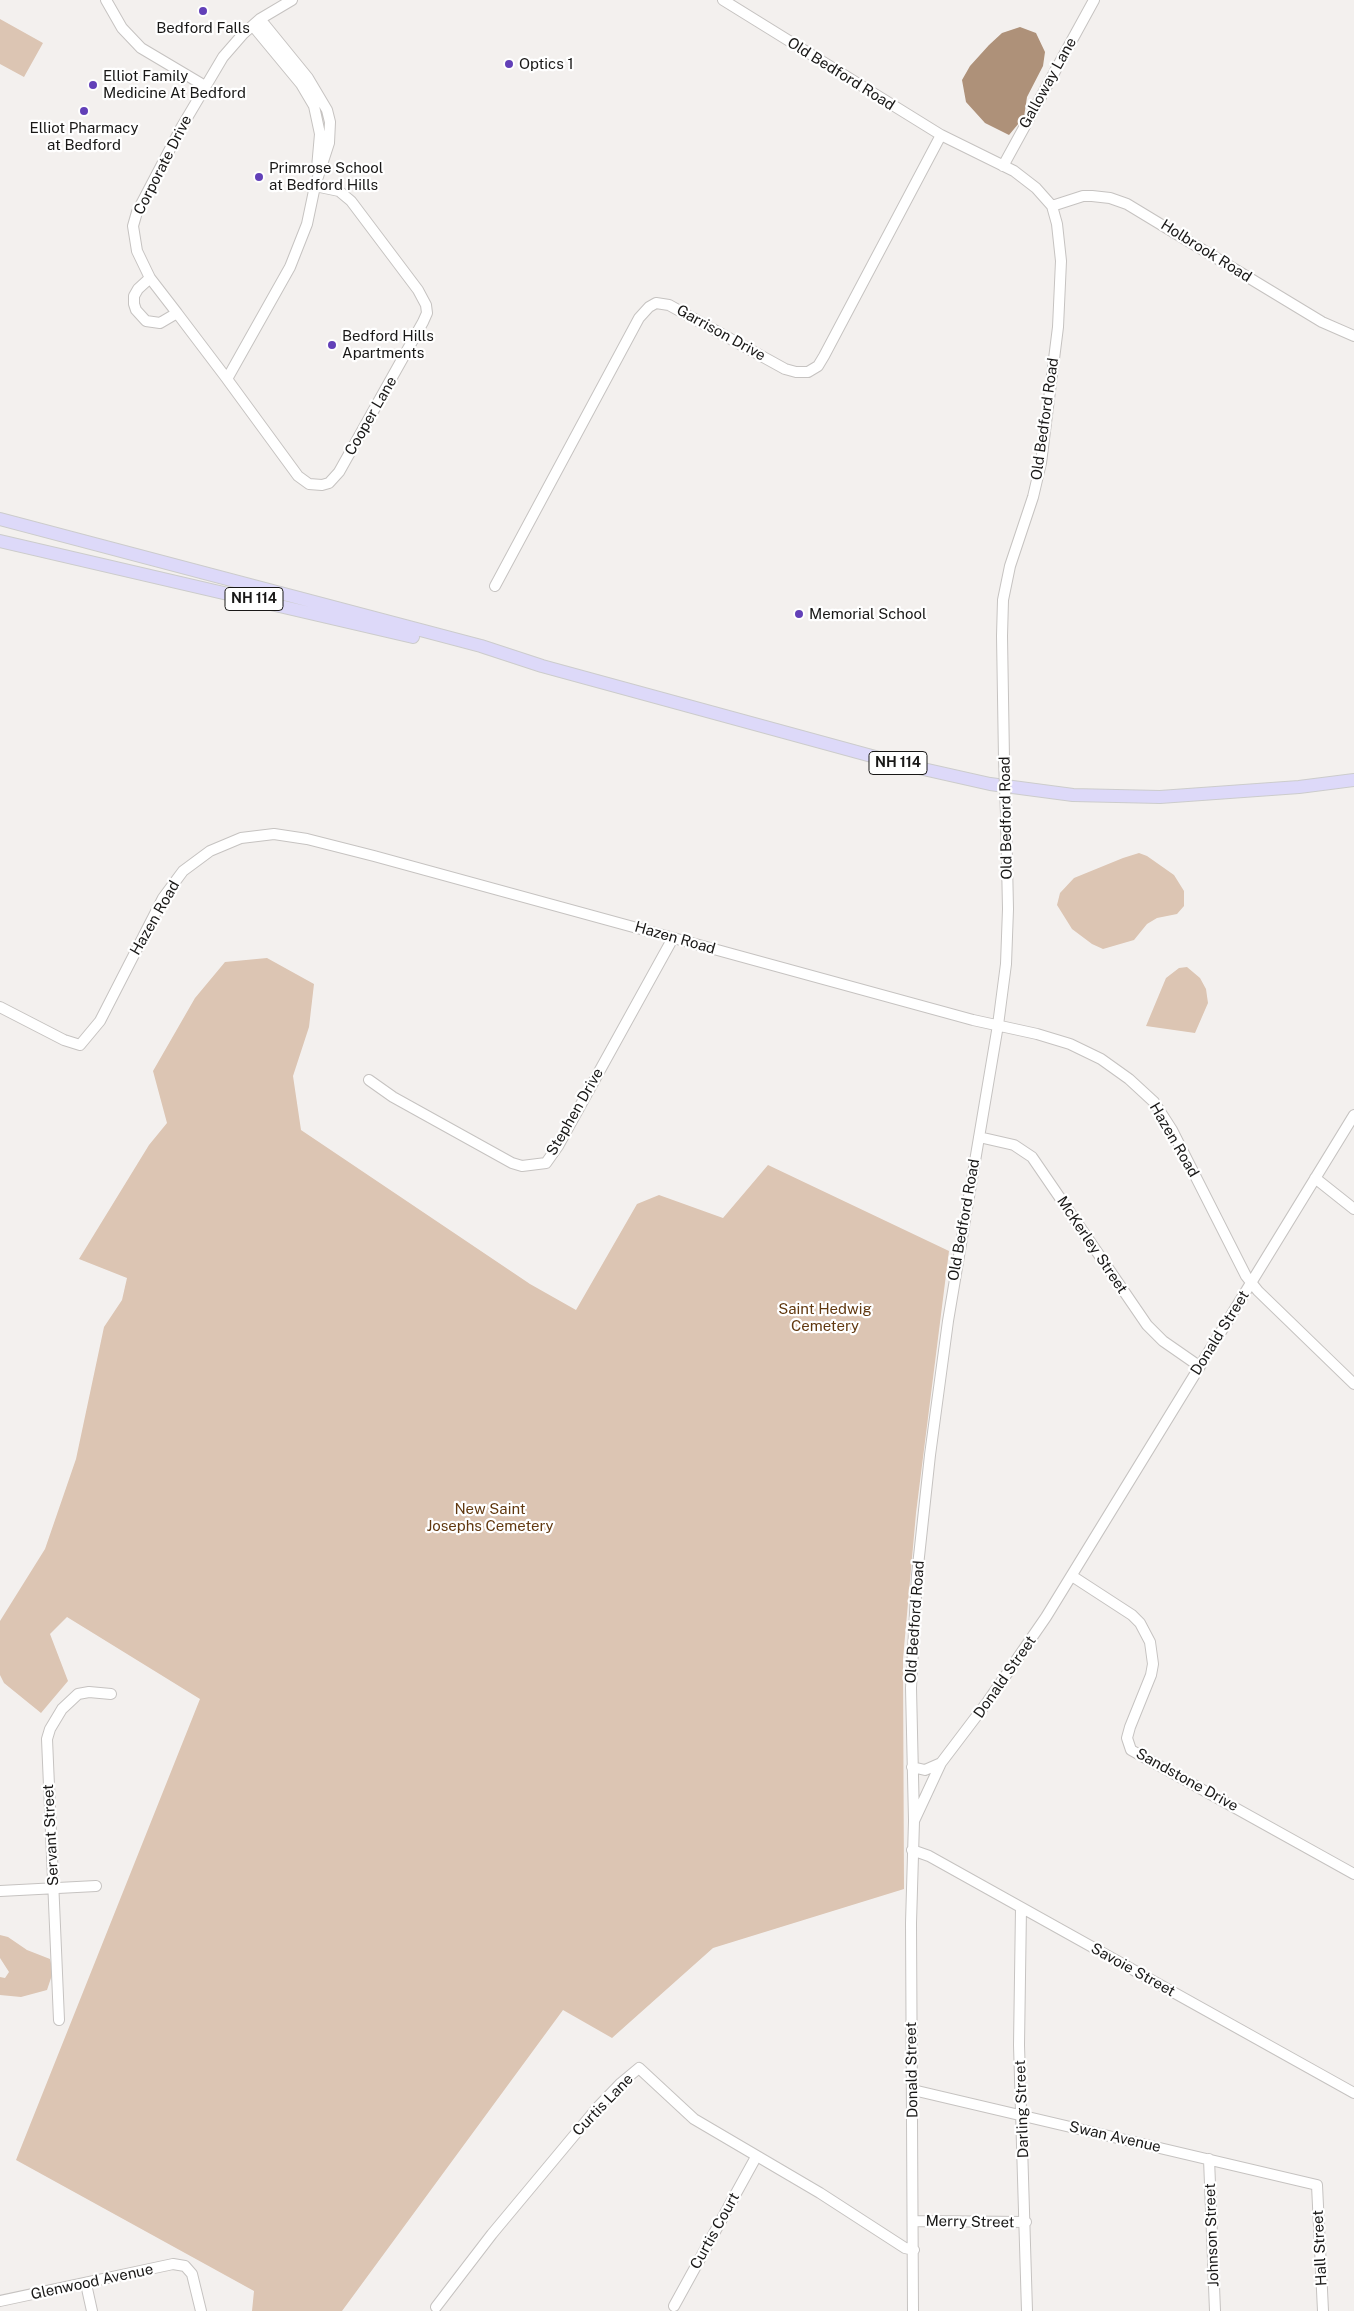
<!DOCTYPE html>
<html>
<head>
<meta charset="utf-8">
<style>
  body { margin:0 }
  canvas { display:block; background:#f3f0ee }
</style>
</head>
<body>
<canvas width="1354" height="2311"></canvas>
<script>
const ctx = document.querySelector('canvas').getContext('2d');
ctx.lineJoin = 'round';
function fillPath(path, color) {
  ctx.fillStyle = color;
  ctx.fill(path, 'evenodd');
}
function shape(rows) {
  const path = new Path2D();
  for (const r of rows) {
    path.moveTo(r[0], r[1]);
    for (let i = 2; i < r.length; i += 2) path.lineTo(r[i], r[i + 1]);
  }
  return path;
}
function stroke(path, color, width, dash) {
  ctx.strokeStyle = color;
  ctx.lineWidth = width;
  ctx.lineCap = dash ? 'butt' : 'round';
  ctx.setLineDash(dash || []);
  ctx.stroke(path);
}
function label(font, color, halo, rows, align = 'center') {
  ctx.font = font + ' "Public Sans",sans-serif';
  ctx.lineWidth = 4.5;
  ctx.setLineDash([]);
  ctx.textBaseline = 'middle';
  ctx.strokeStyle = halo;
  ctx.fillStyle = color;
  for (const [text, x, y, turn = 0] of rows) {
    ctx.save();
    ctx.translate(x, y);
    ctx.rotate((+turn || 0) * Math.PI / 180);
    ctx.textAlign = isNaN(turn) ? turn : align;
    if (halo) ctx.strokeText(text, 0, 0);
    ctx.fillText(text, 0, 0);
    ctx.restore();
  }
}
fillPath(shape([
  [0,19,43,43,24,77,0,64],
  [1139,853,1147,856,1174,875,1184,891,1184,906,1177,914,1157,918,1147,924,1134,940,1103,949,1092,944,1072,929,1057,905,1060,893,1074,878,1123,858],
  [267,958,314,984,309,1027,293,1076,301,1130,530,1284,576,1310,637,1204,659,1195,723,1218,768,1165,949,1251,916,1513,903,1659,904,1889,713,1948,612,2038,563,2010,342,2311,252,2311,254,2291,16,2160,200,1699,67,1617,50,1634,68,1681,41,1713,4,1683,0,1675,0,1621,45,1549,76,1459,104,1327,122,1300,127,1278,79,1259,149,1145,167,1123,153,1071,195,998,225,962],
  [1187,967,1200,978,1206,989,1208,1003,1195,1033,1146,1026,1166,978,1179,968],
  [0,1935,8,1937,27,1950,50,1959,53,1972,47,1990,21,1997,0,1995,0,1977,5,1978,9,1972,0,1958]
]), '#dcc5b3');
fillPath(shape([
  [1020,27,1036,33,1045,52,1043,66,1027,97,1024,117,1009,135,985,123,966,102,962,80,970,66,989,45,1002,33]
]), '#ae9179');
const minor = shape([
  [106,0,122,28,141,48,205,86],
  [723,0,941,135,1014,171,1036,188,1052,206,1057,224,1061,261,1058,327,1041,463,1033,497,1010,566,1003,600,1002,636,1004,759],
  [253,26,301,84,314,106,320,134,317,168],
  [1003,166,1094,0],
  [1052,206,1083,196,1092,196,1110,198,1127,204,1322,322,1354,336],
  [150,278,138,289,134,296,134,304,136,310,146,321,160,323,177,313,150,278,137,251,133,226,137,212,181,128,223,57,243,34,260,19,292,0],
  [177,313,227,379,290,267,307,224,315,186,329,143,330,122,327,110,308,78,260,19],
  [227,379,298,476,309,484,322,485,329,483,339,472,423,322,427,313,426,305,418,290,351,201,339,191,315,186],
  [495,586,639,318,649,307,656,303,669,305,785,369,796,372,808,372,818,366,824,356,941,135],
  [0,1007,64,1040,80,1045,100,1021,163,898,183,871,210,851,241,838,274,834,307,839,374,856,973,1020,1037,1034,1070,1044,1101,1059,1129,1079,1154,1102,1172,1130,1246,1276,1258,1291,1354,1384],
  [369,1080,393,1097,512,1163,522,1166,546,1163,558,1146,673,938],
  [979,1137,1014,1145,1032,1157,1147,1325,1163,1341,1199,1366],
  [1315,1178,1354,1209],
  [1072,1576,1132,1615,1140,1623,1150,1642,1153,1664,1151,1675,1130,1727,1127,1738,1131,1750,1354,1874],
  [912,1767,925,1770,941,1763],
  [914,1820,911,1688,917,1575,930,1455,948,1321,998,1025,1006,964,1008,909,1006,815],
  [912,1850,929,1856,1354,2093],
  [0,1891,96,1886],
  [1021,1908,1019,2045,1027,2311],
  [59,2020,47,1739,50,1729,62,1709,78,1694,89,1692,111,1694],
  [913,2090,1317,2185,1323,2311],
  [1209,2159,1215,2311],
  [914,2221,1026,2222],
  [86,2284,92,2311],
  [0,2301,173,2264,185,2266,192,2274,201,2311],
  [674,2306,756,2157],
  [436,2307,492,2234,597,2108,621,2083,639,2068,694,2119,820,2193,905,2248,914,2250],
  [913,2311,911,1923,914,1821,941,1763,988,1701,1046,1617,1354,1115]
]);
const major = shape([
  [0,519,481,646,542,666,901,764,990,784,1073,795,1160,797,1299,787,1354,780],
  [0,541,413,637]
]);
stroke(minor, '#c6c3c1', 12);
stroke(major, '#ccc', 14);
stroke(minor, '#fff', 10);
stroke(major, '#ddd9f9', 12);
const minorBridge = shape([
  [1004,759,1006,815]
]);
stroke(minorBridge, '#c6c3c1', 12, []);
stroke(minorBridge, '#fff', 10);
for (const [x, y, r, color] of [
  [203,11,5,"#6240b8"],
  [509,64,5,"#6240b8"],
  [93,85,5,"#6240b8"],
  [84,111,5,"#6240b8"],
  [259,177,5,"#6240b8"],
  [332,345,5,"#6240b8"],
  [799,614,5,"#6240b8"]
]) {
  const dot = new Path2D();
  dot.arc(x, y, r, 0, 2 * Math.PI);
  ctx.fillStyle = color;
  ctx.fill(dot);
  stroke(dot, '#fff', 2);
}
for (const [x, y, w] of [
  [254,599,58],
  [898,763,58]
]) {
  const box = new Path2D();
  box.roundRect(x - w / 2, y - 11.5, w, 23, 4);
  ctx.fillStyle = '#fff';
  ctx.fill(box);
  stroke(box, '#191817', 1);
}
label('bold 14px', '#191817', null, [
  ["NH 114",254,599],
  ["NH 114",898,763]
]);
label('15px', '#191817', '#fff', [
  ["Bedford Falls",203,28,"center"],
  ["Optics 1",519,64],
  ["Elliot Family",103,76],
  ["Medicine At Bedford",103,93],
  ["Elliot Pharmacy",84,128,"center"],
  ["at Bedford",84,145,"center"],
  ["Primrose School",269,168],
  ["at Bedford Hills",269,185],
  ["Bedford Hills",342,336],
  ["Apartments",342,353],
  ["Memorial School",809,614]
], 'left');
label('15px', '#191817', '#fff', [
  ["Old Bedford Road",841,74,32],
  ["Galloway Lane",1048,83,-61],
  ["Corporate Drive",163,165,-63],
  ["Holbrook Road",1206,251,32],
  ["Garrison Drive",721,333,29],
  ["Cooper Lane",371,416,-60],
  ["Old Bedford Road",1045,419,-82],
  ["Old Bedford Road",1006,818,-91],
  ["Hazen Road",155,918,-60],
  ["Hazen Road",675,938,16],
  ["Stephen Drive",575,1112,-60],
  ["Hazen Road",1174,1140,60],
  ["Old Bedford Road",964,1220,-80],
  ["McKerley Street",1092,1245,56],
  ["Donald Street",1220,1333,-58],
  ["Old Bedford Road",915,1622,-86],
  ["Donald Street",1005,1677,-55],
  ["Sandstone Drive",1187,1780,29],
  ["Servant Street",51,1835,-93],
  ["Savoie Street",1133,1970,29],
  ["Donald Street",912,2070,-91],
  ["Curtis Lane",603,2105,-46],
  ["Darling Street",1022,2109,-92],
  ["Swan Avenue",1115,2137,13],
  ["Merry Street",970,2222,1],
  ["Curtis Court",715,2231,-61],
  ["Johnson Street",1212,2235,-92],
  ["Hall Street",1320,2248,-93],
  ["Glenwood Avenue",92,2282,-12]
]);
label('15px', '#61380f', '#fff', [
  ["Saint Hedwig",825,1309],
  ["Cemetery",825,1326],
  ["New Saint",490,1509],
  ["Josephs Cemetery",490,1526]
]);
</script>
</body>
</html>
